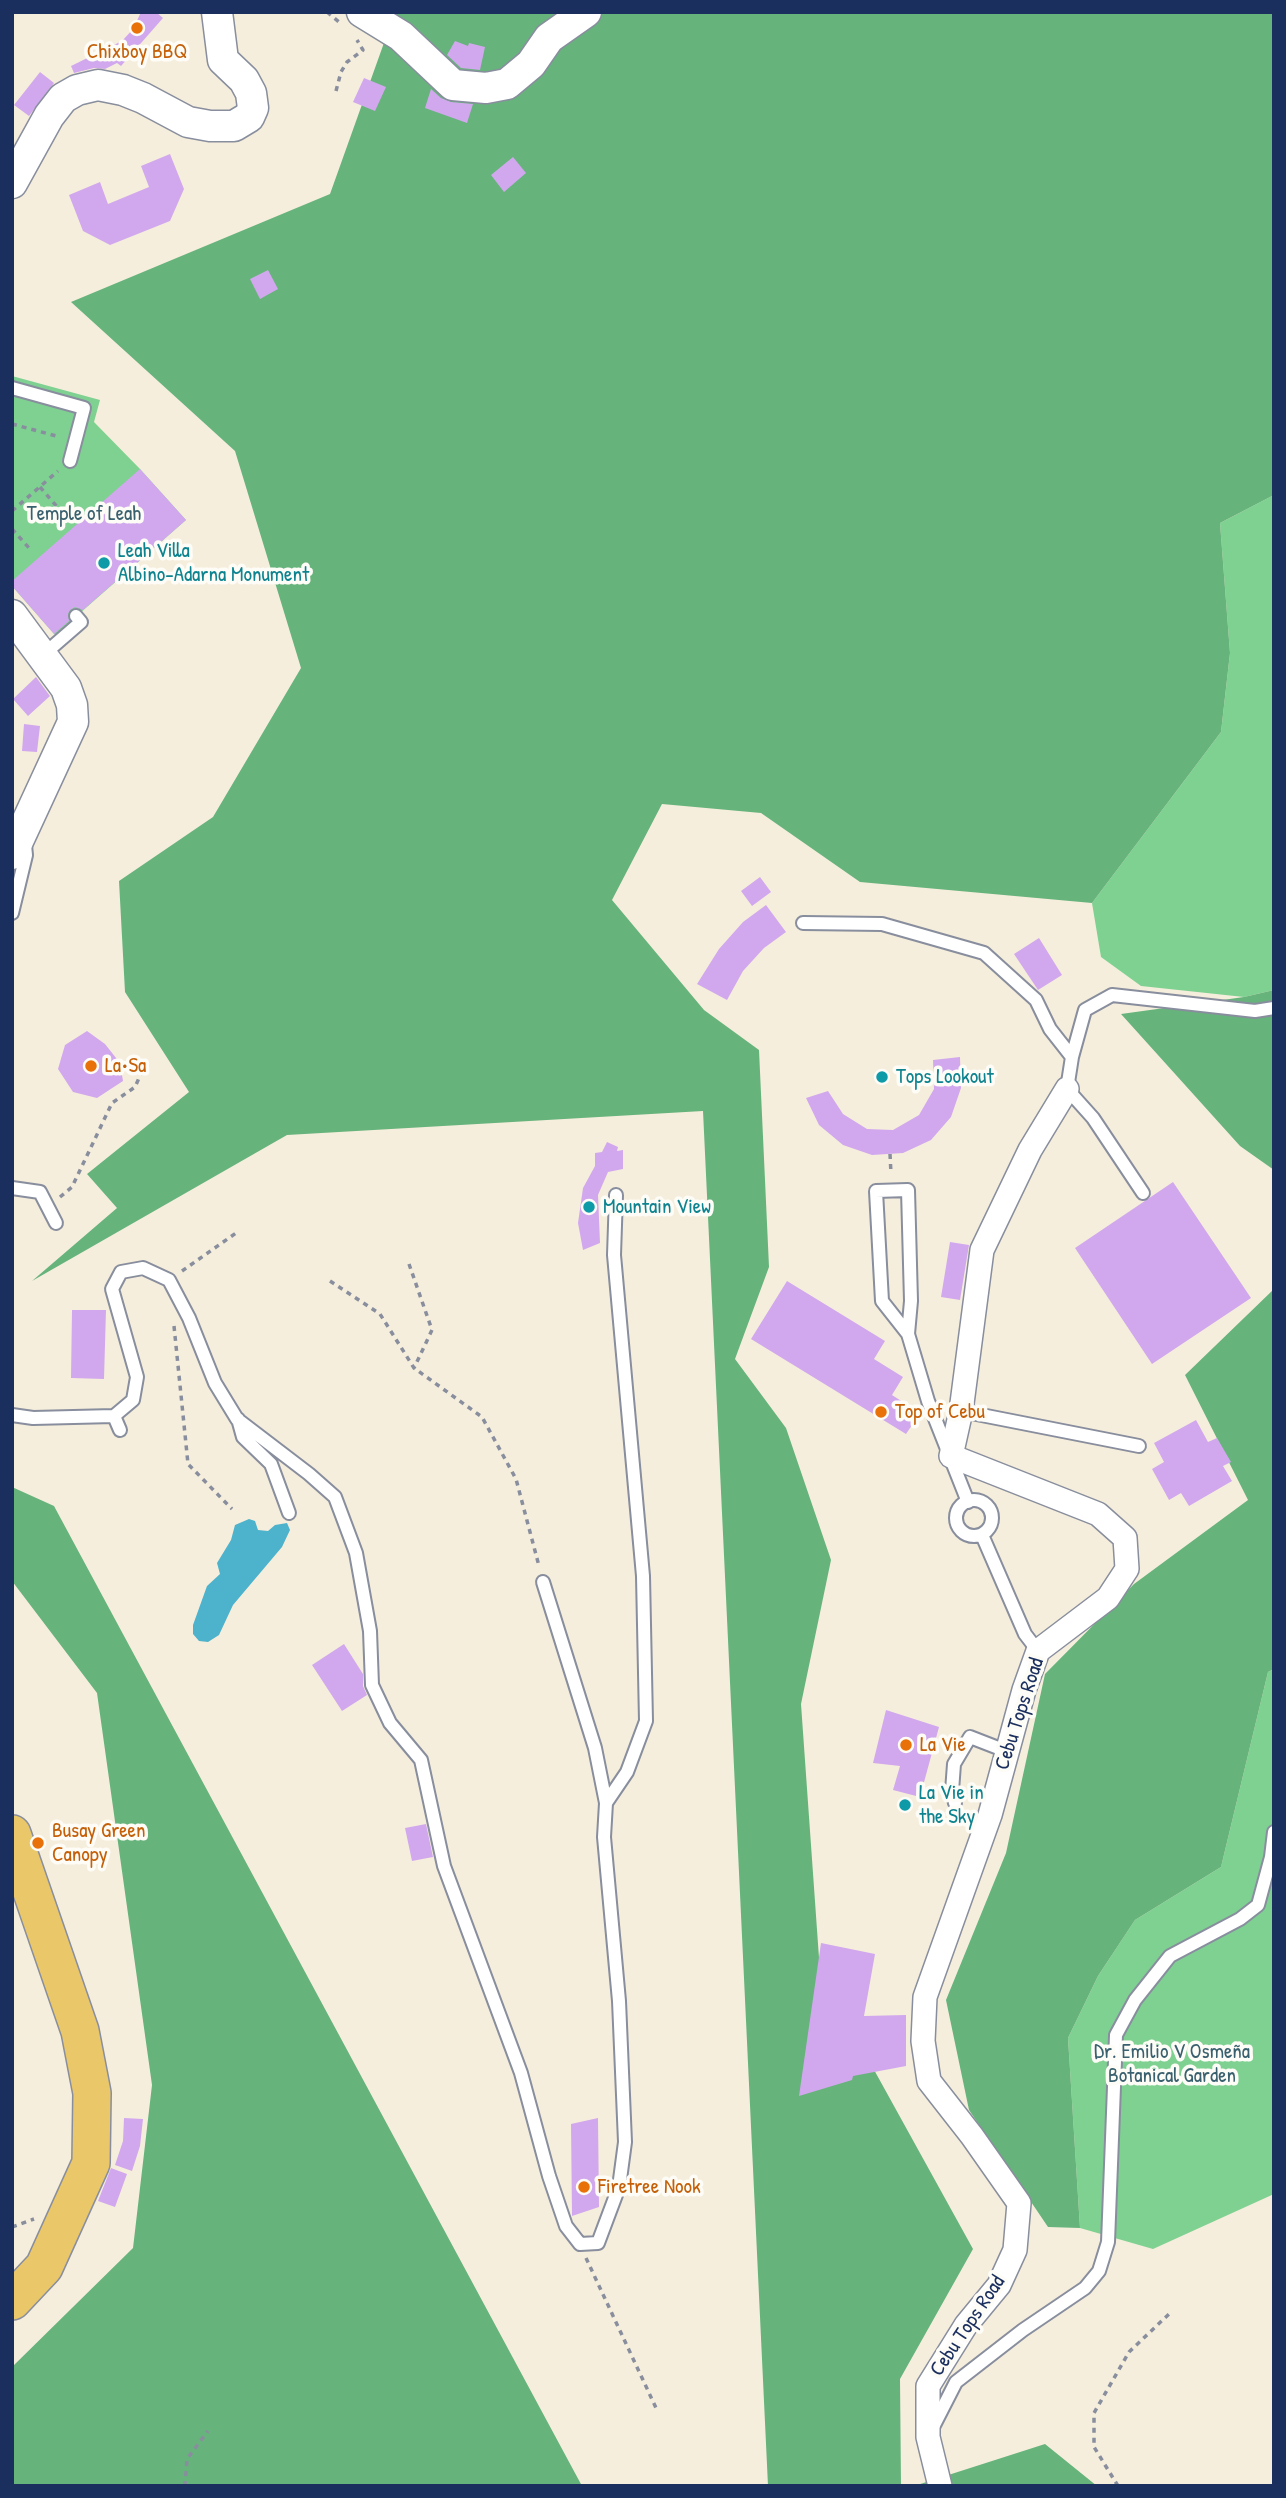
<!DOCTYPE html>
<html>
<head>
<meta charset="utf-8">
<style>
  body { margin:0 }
  #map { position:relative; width:1286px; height:2498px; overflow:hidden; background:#f6eedc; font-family:"Patrick Hand",sans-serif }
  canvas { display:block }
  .frame { position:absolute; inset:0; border:14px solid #1b2f5e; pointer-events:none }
</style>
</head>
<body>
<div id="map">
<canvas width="1286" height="2498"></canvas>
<div class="frame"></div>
</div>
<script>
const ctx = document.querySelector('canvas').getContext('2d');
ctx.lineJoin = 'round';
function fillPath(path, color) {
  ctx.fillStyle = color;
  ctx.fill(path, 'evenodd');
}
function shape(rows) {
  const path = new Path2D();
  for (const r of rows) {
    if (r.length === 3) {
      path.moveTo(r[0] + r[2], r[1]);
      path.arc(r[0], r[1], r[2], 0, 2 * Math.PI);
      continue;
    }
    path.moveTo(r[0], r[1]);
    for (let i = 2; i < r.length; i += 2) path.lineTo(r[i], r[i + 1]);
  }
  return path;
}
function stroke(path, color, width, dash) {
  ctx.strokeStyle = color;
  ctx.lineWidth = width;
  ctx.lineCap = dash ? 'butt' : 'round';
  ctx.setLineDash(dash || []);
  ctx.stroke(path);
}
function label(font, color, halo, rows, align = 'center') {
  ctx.font = font + ' "Patrick Hand",sans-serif';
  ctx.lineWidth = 7;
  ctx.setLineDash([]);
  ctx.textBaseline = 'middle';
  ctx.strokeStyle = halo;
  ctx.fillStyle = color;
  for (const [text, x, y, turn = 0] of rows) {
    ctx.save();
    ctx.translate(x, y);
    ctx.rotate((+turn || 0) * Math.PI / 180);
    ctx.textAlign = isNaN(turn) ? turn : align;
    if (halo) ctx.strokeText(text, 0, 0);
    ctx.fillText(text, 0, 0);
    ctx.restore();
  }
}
fillPath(shape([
  [12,376,100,400,94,422,140,469,186,520,55,635,12,586],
  [1274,495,1274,990,1244,997,1141,986,1101,957,1092,903,1221,732,1230,653,1220,523],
  [1274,1669,1274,2194,1153,2249,1080,2228,1068,2038,1098,1976,1135,1920,1221,1867,1268,1672]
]), '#7fd192');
fillPath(shape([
  [395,12,1274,12,1274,495,1220,523,1230,653,1221,732,1092,903,860,882,761,813,662,804,612,900,704,1010,759,1050,769,1267,735,1359,786,1428,831,1560,801,1704,820,1972,973,2249,900,2379,901,2486,768,2486,703,1111,287,1135,32,1281,117,1208,87,1174,189,1092,125,992,119,881,213,817,301,668,235,451,71,302,330,194],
  [1274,990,1274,1170,1240,1146,1121,1014,1244,997],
  [1274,1289,1274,1669,1268,1672,1221,1867,1135,1920,1098,1976,1068,2038,1080,2228,1048,2227,969,2110,946,2000,1006,1853,1045,1674,1134,1584,1248,1500,1185,1375],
  [12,1487,54,1506,582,2486,12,2486,12,2367,133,2248,152,2085,97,1693,12,1581],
  [1045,2444,1097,2486,914,2486]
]), '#67b37c');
fillPath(shape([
  [249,1519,255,1521,258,1530,268,1531,275,1525,287,1523,290,1530,282,1547,233,1605,219,1635,208,1642,199,1641,193,1634,193,1625,207,1586,220,1574,217,1563,231,1540,235,1525]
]), '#4db2cc');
fillPath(shape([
  [141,12,156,12,163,18,121,66,117,63,105,69,94,68,74,73,71,66,122,41,133,29],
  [455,41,468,46,469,43,485,47,480,70,461,68,447,55],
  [40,72,54,83,29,116,14,105],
  [364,78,386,87,375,111,353,102],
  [431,89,441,98,451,102,473,104,467,123,425,108],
  [170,154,184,189,170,221,110,245,83,231,69,195,100,182,108,204,149,187,141,166],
  [513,157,526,173,504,192,491,175],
  [268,270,278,289,260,299,250,279],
  [140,469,186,520,83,610,75,607,70,610,68,614,69,621,54,634,12,586,12,581],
  [36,677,50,696,28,716,13,699],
  [24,724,40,726,37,752,22,751],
  [760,877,771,892,752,906,741,891],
  [766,905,786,932,764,948,743,971,727,1000,697,984,719,949,743,922],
  [1039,938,1062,975,1038,990,1014,954],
  [87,1031,105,1044,120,1063,123,1081,97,1098,73,1092,58,1069,65,1045],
  [960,1057,961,1088,951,1117,931,1140,903,1153,872,1155,843,1145,819,1125,806,1098,828,1091,843,1114,867,1129,893,1130,919,1115,934,1089,933,1060],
  [607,1142,618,1147,617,1151,623,1150,623,1169,608,1172,598,1195,600,1243,583,1250,578,1223,583,1188,595,1166,595,1153,602,1152],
  [1173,1182,1251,1298,1152,1364,1075,1248],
  [950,1242,969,1245,960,1300,941,1297],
  [787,1281,885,1341,874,1359,903,1377,892,1395,920,1413,906,1434,751,1339],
  [72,1310,106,1310,104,1379,71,1378],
  [1196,1420,1208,1442,1217,1438,1231,1462,1223,1466,1232,1481,1189,1506,1181,1493,1169,1500,1152,1469,1164,1462,1154,1443],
  [344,1644,363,1674,363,1686,367,1695,342,1711,312,1665],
  [886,1710,939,1727,920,1797,893,1790,900,1766,873,1763],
  [426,1824,433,1857,412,1861,405,1828],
  [821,1943,875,1954,864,2016,906,2015,906,2066,853,2076,852,2080,799,2096],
  [124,2118,143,2119,140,2146,132,2171,115,2165,123,2141],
  [598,2118,599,2207,572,2216,571,2124],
  [111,2168,127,2174,115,2207,98,2201]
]), '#d1a8ed');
const service = shape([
  [12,388,84,408,70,461],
  [43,655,81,622,76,616],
  [12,913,26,855,25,845],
  [803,923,882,924,984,953,1036,1000,1050,1029,1072,1057],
  [12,1188,40,1192,56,1223],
  [1143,1193,1093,1118,1067,1089,1072,1057,1085,1010,1112,995,1255,1011,1274,1008],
  [908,1334,882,1301,876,1191,908,1190,911,1301,908,1334,928,1401,968,1502],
  [961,1411,1139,1446],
  [12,1415,33,1418,114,1416,133,1400,137,1377,112,1289,121,1272,143,1268,169,1280,189,1318,215,1383,237,1419,309,1474,335,1497,356,1553,370,1631,372,1685,390,1723,421,1760,444,1866,521,2073,549,2176,566,2226,580,2244,598,2243,619,2187,625,2142,619,2001,604,1837,606,1803,627,1772,646,1721,643,1576,614,1255,616,1195],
  [114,1416,120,1430],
  [238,1419,243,1437,271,1464,289,1513],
  [974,1518,18],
  [982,1535,1025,1634,1038,1651],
  [543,1582,595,1748,606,1803],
  [955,1803,952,1791,954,1764,970,1737,1006,1751],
  [933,2427,956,2382,1023,2330,1085,2288,1099,2271,1108,2242,1116,2035,1135,2000,1170,1956,1240,1919,1258,1905,1271,1857,1274,1832]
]);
const minor = shape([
  [940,2486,928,2437,928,2386,966,2325,999,2285,1015,2250,1019,2203,972,2136,929,2081,923,2041,925,1997,990,1815,1024,1690,1038,1651,1108,1598,1127,1569,1125,1538,1098,1514,951,1456,961,1411,982,1250,1030,1150,1067,1089]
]);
const tertiary = shape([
  [362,12,401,36,453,85,486,88,507,84,531,64,549,38,586,12],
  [12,183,49,116,63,98,77,90,98,85,123,90,143,98,188,122,210,126,234,126,249,117,253,108,251,93,244,80,223,60,217,12],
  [12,615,66,688,72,705,73,722,12,854]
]);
const primary = shape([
  [12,1834,80,2031,92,2093,91,2163,44,2267,12,2301]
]);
stroke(service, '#888e9d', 16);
stroke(minor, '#888e9d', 26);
stroke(tertiary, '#888e9d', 33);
stroke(primary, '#888e9d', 40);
stroke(shape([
  [327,12,339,22],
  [336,91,341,72,347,62,363,50,357,40],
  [12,424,60,437],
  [40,487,71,523],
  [12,511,58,471],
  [12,529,29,548],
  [890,1154,891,1174],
  [60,1197,72,1187,112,1103,135,1087,143,1069,123,1065],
  [409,1264,432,1330,414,1368],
  [182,1271,236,1233],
  [330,1281,380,1314,414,1368,482,1417,516,1479,539,1566],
  [174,1326,188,1464,232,1509],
  [12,2227,34,2219],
  [586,2258,657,2410],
  [185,2486,187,2459,208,2431],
  [1118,2486,1094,2447,1094,2413,1129,2352,1169,2314]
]), '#888e9d', 3.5, [5, 5]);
stroke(service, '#fff', 12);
stroke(minor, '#fff', 23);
stroke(tertiary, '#fff', 30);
stroke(primary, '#eac769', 37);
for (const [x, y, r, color] of [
  [137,28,7,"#e8710a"],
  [104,563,7,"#0f9aa8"],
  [91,1066,7,"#e8710a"],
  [882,1077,7,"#0f9aa8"],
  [589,1207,7,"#0f9aa8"],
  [881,1412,7,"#e8710a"],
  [906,1745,7,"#e8710a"],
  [905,1805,7,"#0f9aa8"],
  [38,1843,7,"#e8710a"],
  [584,2187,7,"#e8710a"]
]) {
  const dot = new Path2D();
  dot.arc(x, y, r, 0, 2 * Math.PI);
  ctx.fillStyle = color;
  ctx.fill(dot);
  stroke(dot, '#fdfcf7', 2.5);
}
label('21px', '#c56008', '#fdfcf7', [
  ["Chixboy BBQ",137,52,"center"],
  ["La•Sa",105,1066],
  ["Top of Cebu",895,1412],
  ["La Vie",920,1745],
  ["Busay Green",52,1831],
  ["Canopy",52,1855],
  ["Firetree Nook",598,2187]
], 'left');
label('21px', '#39606e', '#fdfcf7', [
  ["Temple of Leah",84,514],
  ["Dr. Emilio V Osmeña",1172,2052],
  ["Botanical Garden",1172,2076]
]);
label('21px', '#0d838f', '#fdfcf7', [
  ["Leah Villa",118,551],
  ["Albino-Adarna Monument",118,575],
  ["Tops Lookout",896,1077],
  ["Mountain View",603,1207],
  ["La Vie in",919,1793],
  ["the Sky",919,1817]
], 'left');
label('21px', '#1b2f5e', '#fdfcf7', [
  ["Cebu Tops Road",1020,1714,-72],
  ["Cebu Tops Road",968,2326,-56]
]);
</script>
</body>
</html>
